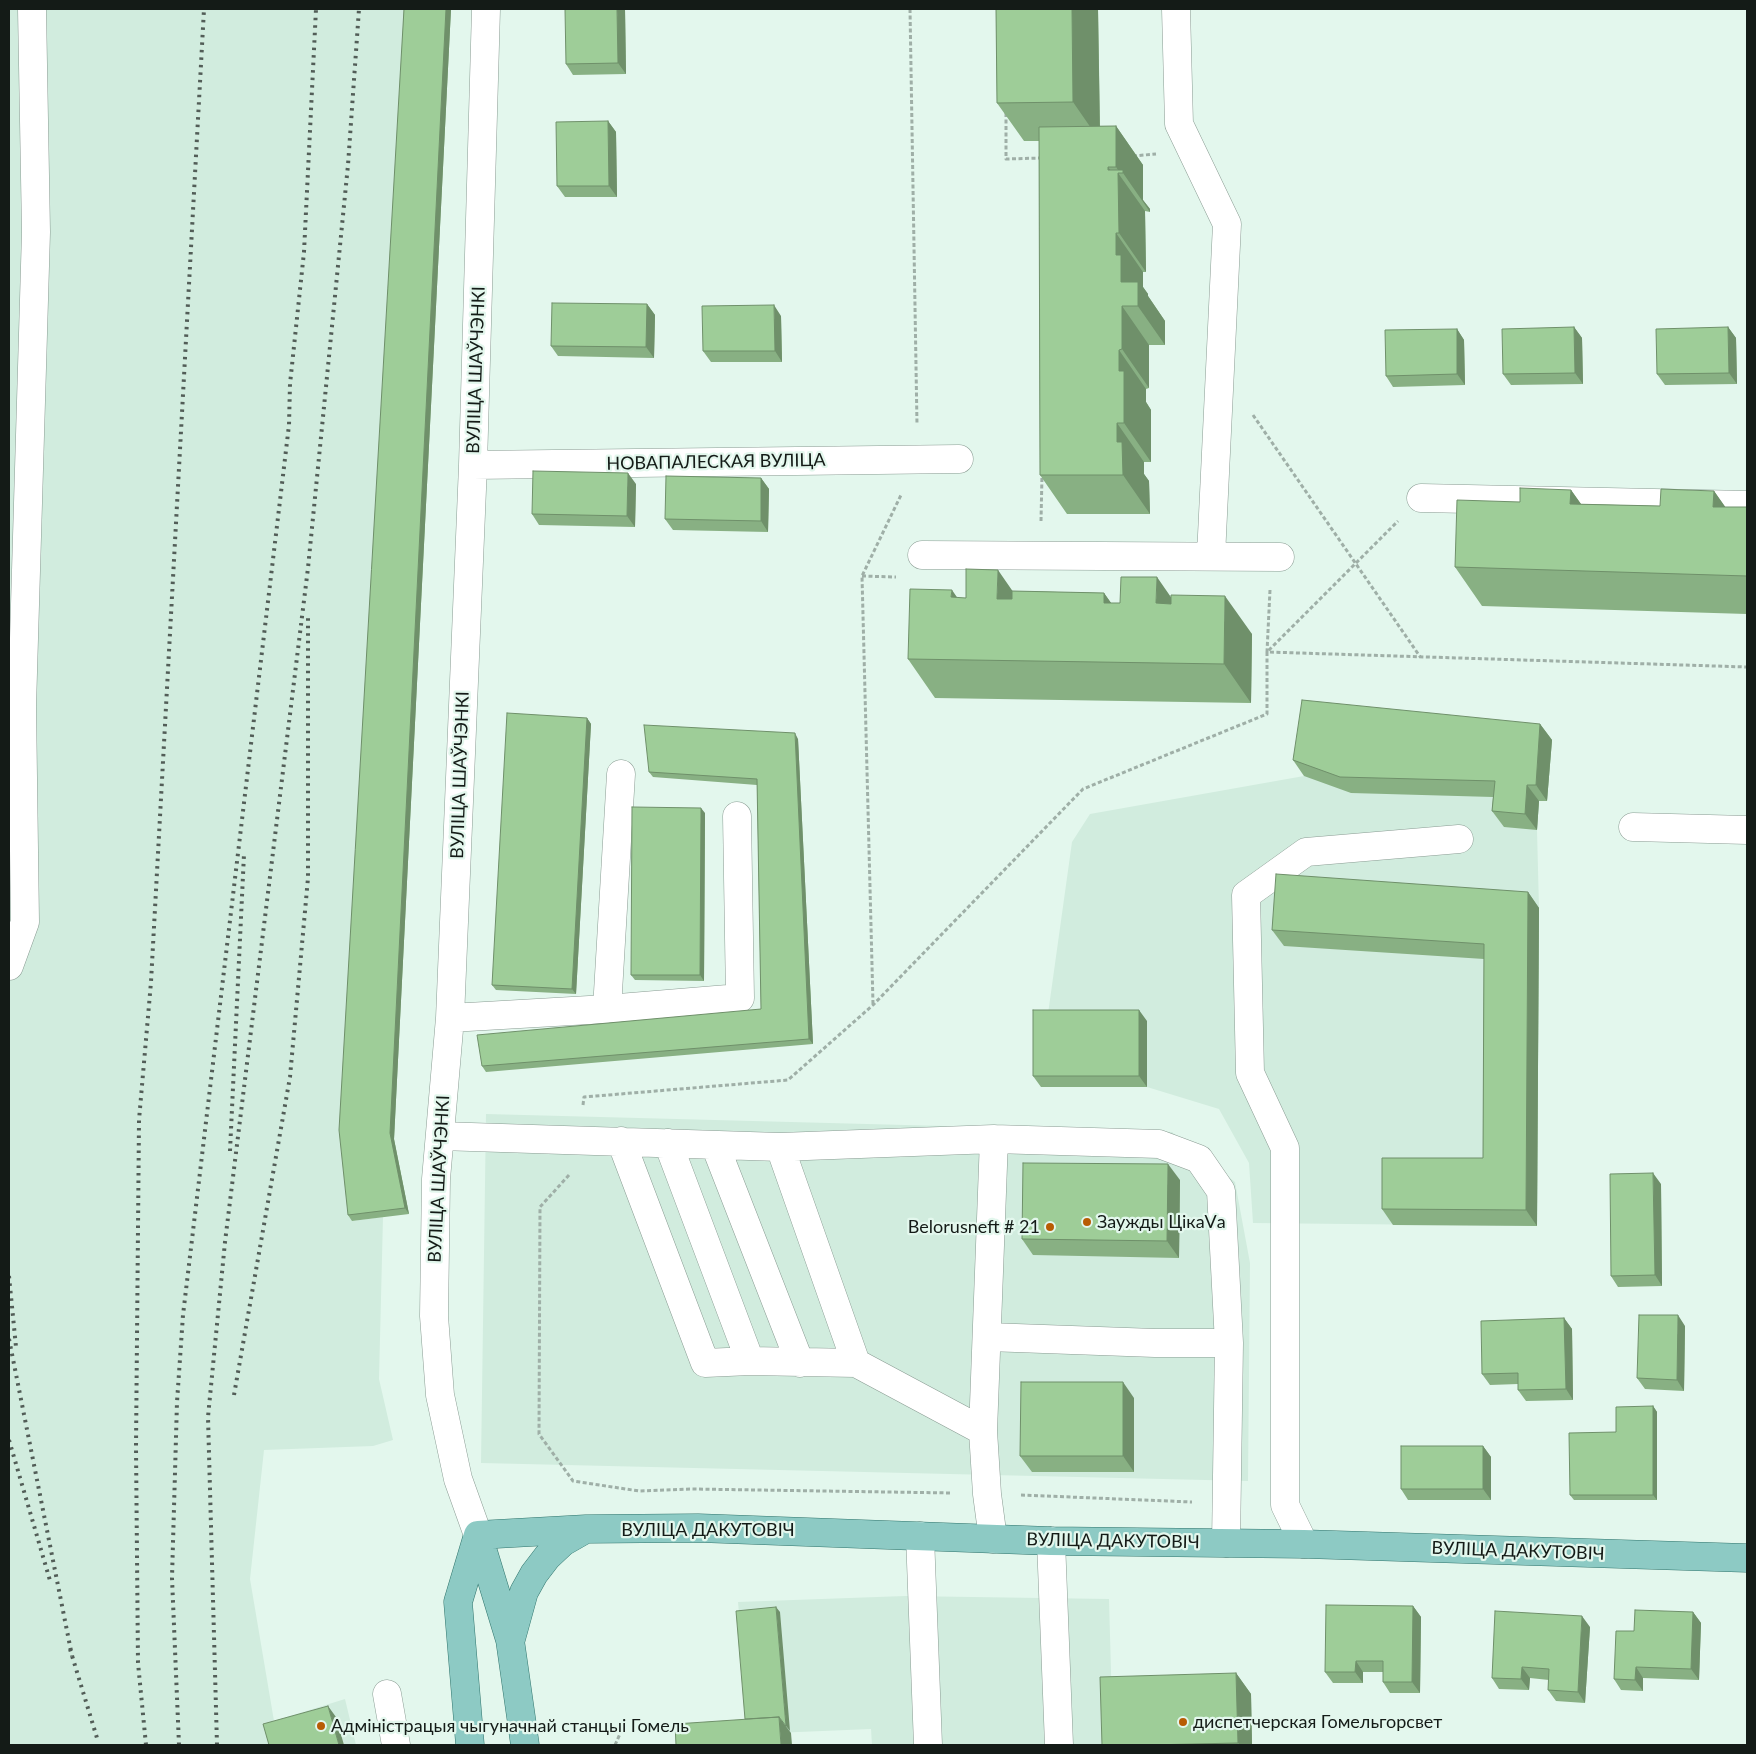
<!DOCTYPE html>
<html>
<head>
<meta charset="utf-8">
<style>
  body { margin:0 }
  #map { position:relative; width:1756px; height:1754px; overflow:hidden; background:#e3f7ed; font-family:Lato,sans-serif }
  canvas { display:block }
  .frame { position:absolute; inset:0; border:10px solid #141b17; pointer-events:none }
</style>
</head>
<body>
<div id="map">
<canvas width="1756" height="1754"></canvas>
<div class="frame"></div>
</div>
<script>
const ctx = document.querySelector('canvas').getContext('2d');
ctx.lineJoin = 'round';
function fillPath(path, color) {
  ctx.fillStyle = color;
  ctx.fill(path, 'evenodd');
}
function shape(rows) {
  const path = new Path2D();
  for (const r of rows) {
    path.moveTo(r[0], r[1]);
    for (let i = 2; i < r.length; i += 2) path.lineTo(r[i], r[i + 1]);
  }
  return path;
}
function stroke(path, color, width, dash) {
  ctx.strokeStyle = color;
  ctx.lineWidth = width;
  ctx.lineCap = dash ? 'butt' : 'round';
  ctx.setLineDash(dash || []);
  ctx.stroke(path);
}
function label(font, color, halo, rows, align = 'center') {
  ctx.font = font + ' Lato,sans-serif';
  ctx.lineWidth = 4.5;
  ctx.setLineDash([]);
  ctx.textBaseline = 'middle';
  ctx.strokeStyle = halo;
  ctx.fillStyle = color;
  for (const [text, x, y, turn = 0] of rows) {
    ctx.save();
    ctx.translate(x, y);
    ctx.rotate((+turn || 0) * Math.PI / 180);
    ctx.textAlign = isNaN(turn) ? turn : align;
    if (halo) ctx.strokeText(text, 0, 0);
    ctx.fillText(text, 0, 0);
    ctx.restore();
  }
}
fillPath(shape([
  [9,9,408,9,352,1221,383,1217,379,1379,393,1440,373,1446,264,1450,250,1579,274,1721,345,1699,356,1745,9,1745],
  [1313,717,1552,740,1547,801,1539,801,1537,830,1539,908,1537,1226,1253,1223,1249,1163,1219,1109,1147,1087,1041,1087,1047,1021,1072,842,1090,814,1304,776],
  [486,1114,1172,1132,1235,1182,1250,1263,1248,1481,481,1463],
  [905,1596,1109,1599,1113,1745,872,1745,871,1729,750,1734,738,1602]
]), '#d1ecde');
const minor = shape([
  [1176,9,1179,124,1227,224,1211,556],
  [473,465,959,459],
  [1421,498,1747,505],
  [922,555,1280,557],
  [1633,827,1747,830],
  [9,966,25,922,22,706,36,232,32,9],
  [607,1009,621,774],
  [450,1018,607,1009,740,998,737,816],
  [440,1136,780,1147,856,1363,983,1431],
  [621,1141,705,1363,750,1361,856,1363],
  [668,1143,750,1361],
  [715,1145,800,1363],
  [780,1147,994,1139,1159,1144,1199,1159,1221,1191,1229,1343],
  [988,1337,1155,1343,1229,1343,1226,1543],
  [478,1535,458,1479,440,1395,434,1316,436,1179,450,1018,473,465,486,9],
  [920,1536,928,1745],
  [993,1539,987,1494,983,1431,994,1139],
  [1051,1541,1059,1745],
  [1304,1544,1285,1505,1285,1148,1250,1073,1246,895,1306,852,1459,839],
  [387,1694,396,1745]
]);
const major = shape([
  [478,1535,586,1529,698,1528,1051,1541,1304,1544,1747,1558],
  [478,1535,510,1640,525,1745],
  [511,1639,524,1592,534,1574,547,1557,563,1542,584,1530],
  [470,1745,458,1602,478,1535]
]);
stroke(minor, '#8a9c93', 29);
stroke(major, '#31756d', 29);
stroke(shape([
  [910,9,917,425],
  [1006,113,1006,159,1042,158],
  [1133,156,1156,154],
  [1253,415,1421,658],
  [1041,521,1042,475],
  [862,576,896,577],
  [1270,590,1267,652,1747,667],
  [873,1004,862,576,901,495],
  [583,1105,584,1097,788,1080,873,1005,1083,789,1267,714,1267,652,1398,521],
  [569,1175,540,1207,539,1434,573,1481,639,1491,692,1489,952,1493],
  [1021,1495,1192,1502],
  [615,1745,624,1725]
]), '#9fafa7', 3, [4, 2.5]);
stroke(minor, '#fff', 28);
stroke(major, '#8dcac4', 28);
stroke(shape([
  [230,1151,244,854],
  [9,1276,16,1347],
  [9,1339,72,1656],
  [234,1395,290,1077,308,878,308,616],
  [9,1440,51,1584],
  [70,1649,97,1738],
  [146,1745,138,1663,136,1447,139,1120,151,982,204,9],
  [179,1745,172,1578,177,1402,183,1315,289,425,290,384,304,252,316,9],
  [217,1745,208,1417,225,1242,308,568,348,165,359,9]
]), '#525d57', 4, [2.5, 5]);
fillPath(shape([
  [404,9,451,9,394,1139,409,1214,352,1221,348,1215],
  [625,9,626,74,573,75,566,64],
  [996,9,1098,9,1100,126,1116,126,1143,165,1143,200,1150,209,1150,212,1145,211,1146,272,1143,272,1143,287,1148,294,1148,296,1165,321,1165,345,1149,345,1149,388,1146,389,1146,402,1151,410,1151,462,1144,462,1144,474,1149,481,1150,514,1067,514,1040,475,1039,141,1024,141,997,103],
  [608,121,616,132,617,197,565,197,557,186],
  [647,304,655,315,654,358,558,356,551,346],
  [781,316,782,362,711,362,703,351],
  [1574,327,1582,338,1583,384,1511,385,1503,374],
  [1728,327,1736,338,1737,384,1665,385,1657,374],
  [1457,329,1464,340,1465,385,1393,387,1386,376],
  [761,478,769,489,768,532,673,530,665,519],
  [636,484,635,527,539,525,532,514],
  [1571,490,1581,504,1660,506,1714,491,1725,507,1747,507,1747,614,1482,606,1455,567,1520,502],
  [1013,591,1104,593,1111,603,1120,603,1171,597,1252,634,1251,703,935,698,908,659,957,598,966,598],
  [587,718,591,724,576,994,496,990,492,985],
  [1540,724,1552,740,1547,801,1539,801,1537,830,1504,827,1492,811,1493,797,1351,793,1304,776,1293,760],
  [798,739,813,1044,486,1072,482,1066,761,1009,757,785,653,777,649,772],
  [705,813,704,981,635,980,631,975],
  [1528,892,1539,908,1537,1226,1393,1225,1382,1209,1483,1158,1484,959,1284,946,1272,930],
  [1147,1021,1147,1087,1041,1087,1033,1076],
  [1180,1180,1179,1258,1033,1255,1022,1239],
  [1661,1184,1662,1286,1618,1287,1611,1276],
  [1564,1318,1572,1329,1573,1400,1526,1401,1518,1390,1518,1384,1490,1385,1482,1374],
  [1685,1326,1684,1391,1645,1389,1637,1378],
  [1134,1398,1134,1472,1032,1472,1020,1456],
  [1653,1406,1657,1412,1657,1500,1574,1500,1570,1495],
  [1483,1446,1491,1457,1491,1500,1408,1500,1401,1489],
  [1413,1606,1421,1617,1420,1693,1390,1693,1383,1682,1383,1672,1363,1672,1363,1683,1333,1683,1325,1672],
  [1693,1612,1701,1623,1699,1680,1643,1678,1643,1691,1621,1690,1614,1679,1634,1631],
  [1590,1627,1585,1703,1556,1701,1548,1690,1549,1680,1530,1678,1529,1690,1499,1689,1492,1678],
  [1236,1673,1251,1694,1252,1745,1102,1745]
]), '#88b083');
fillPath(shape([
  [446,9,451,9,394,1139,409,1214,405,1208,390,1133],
  [617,9,625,9,626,74,618,63],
  [1072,9,1098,9,1100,141,1073,102],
  [608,121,616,132,617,197,609,186],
  [1116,126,1143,165,1143,200,1150,209,1150,212,1123,173,1120,173,1116,167],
  [1108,167,1118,181,1118,173,1145,211,1146,272,1119,233],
  [1116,233,1143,272,1143,287,1148,294,1148,296,1165,321,1165,345,1121,282,1116,255],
  [647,304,655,315,654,358,646,347],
  [774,305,781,316,782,362,775,351],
  [1122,306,1149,345,1149,388,1122,349],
  [1574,327,1582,338,1583,384,1575,373],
  [1728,327,1736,338,1737,384,1729,373],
  [1457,329,1464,340,1465,385,1457,374],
  [1119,350,1146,389,1146,402,1151,410,1151,462,1124,423,1119,371],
  [1117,423,1144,462,1144,474,1149,481,1150,514,1123,475,1117,442],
  [628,473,636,484,635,527,627,516],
  [761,478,769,489,768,532,761,521],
  [1571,490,1598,528,1570,504],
  [1714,491,1741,529,1713,507],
  [998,570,1025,609,997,599],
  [1157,577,1184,616,1156,603],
  [952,590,979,629,951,597],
  [1104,593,1131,631,1104,603],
  [1225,596,1252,634,1251,703,1224,664],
  [587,718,591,724,576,994,572,989],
  [1540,724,1552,740,1547,801,1536,785],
  [795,733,798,739,813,1044,809,1039],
  [1527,785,1539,801,1537,830,1525,814],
  [701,808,705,813,704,981,700,975],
  [1528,892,1539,908,1537,1226,1526,1210],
  [1139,1010,1147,1021,1147,1087,1139,1076],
  [1168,1164,1180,1180,1179,1258,1167,1241],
  [1653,1173,1661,1184,1662,1286,1655,1275],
  [1678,1315,1685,1326,1684,1391,1677,1380],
  [1564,1318,1572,1329,1573,1400,1566,1389],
  [1123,1382,1134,1398,1134,1472,1123,1456],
  [1653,1406,1657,1412,1657,1500,1653,1495],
  [1483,1446,1491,1457,1491,1500,1483,1489],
  [1413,1606,1421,1617,1420,1693,1412,1682],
  [776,1607,780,1612,790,1731,786,1726],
  [1693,1612,1701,1623,1699,1680,1691,1669],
  [1582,1616,1590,1627,1585,1703,1578,1692],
  [1356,1661,1363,1672,1363,1683,1355,1672],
  [1522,1667,1530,1678,1529,1690,1521,1679],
  [1636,1667,1643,1678,1643,1691,1635,1680],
  [1236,1673,1251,1694,1252,1745,1240,1745,1238,1743],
  [328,1706,336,1717,344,1745,339,1745],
  [779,1717,791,1733,792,1745,781,1745]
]), '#6f906a');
const building = shape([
  [404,9,446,9,390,1133,405,1208,348,1215,339,1130,404,9],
  [565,9,617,9,618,63,566,64,565,9],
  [996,9,1072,9,1073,102,997,103,996,9],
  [608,121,609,186,557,186,556,122,608,121],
  [1116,126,1116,167,1108,167,1108,170,1123,170,1123,173,1118,173,1119,233,1116,233,1116,255,1121,255,1121,282,1138,282,1138,306,1122,306,1122,349,1119,350,1119,371,1124,371,1124,423,1117,423,1117,442,1122,442,1123,475,1040,475,1039,127,1116,126],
  [552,303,647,304,646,347,551,346,552,303],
  [774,305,775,351,703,351,702,306,774,305],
  [1574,327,1575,373,1503,374,1502,329,1574,327],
  [1728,327,1729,373,1657,374,1656,329,1728,327],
  [1457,329,1457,374,1386,376,1385,330,1457,329],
  [533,471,628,473,627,516,532,514,533,471],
  [666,476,761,478,761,521,665,519,666,476],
  [1520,488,1571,490,1570,504,1660,506,1661,489,1714,491,1713,507,1747,507,1747,576,1455,567,1457,500,1520,502,1520,488],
  [966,569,998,570,997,599,1012,599,1012,591,1104,593,1104,603,1120,603,1121,577,1157,577,1156,603,1171,604,1171,595,1225,596,1224,664,908,659,910,589,952,590,951,597,966,598,966,569],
  [1302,700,1540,724,1536,785,1527,785,1525,814,1492,811,1495,781,1340,777,1293,760,1302,700],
  [507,713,587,718,572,989,492,985,507,713],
  [644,725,795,733,809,1039,482,1066,477,1035,761,1009,757,779,649,772,644,725],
  [632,807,701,808,700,975,631,975,632,807],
  [1276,874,1528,892,1526,1210,1382,1209,1382,1158,1483,1158,1484,944,1272,930,1276,874],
  [1033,1010,1139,1010,1139,1076,1033,1076,1033,1010],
  [1023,1163,1168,1164,1167,1241,1022,1239,1023,1163],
  [1653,1173,1655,1275,1611,1276,1610,1174,1653,1173],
  [1639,1315,1678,1315,1677,1380,1637,1378,1639,1315],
  [1564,1318,1566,1389,1518,1390,1518,1373,1482,1374,1481,1321,1564,1318],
  [1021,1382,1123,1382,1123,1456,1020,1456,1021,1382],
  [1653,1406,1653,1495,1570,1495,1569,1433,1616,1432,1616,1407,1653,1406],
  [1401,1446,1483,1446,1483,1489,1401,1489,1401,1446],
  [1326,1605,1413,1606,1412,1682,1383,1682,1383,1661,1356,1661,1355,1672,1325,1672,1326,1605],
  [776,1607,786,1726,779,1717,745,1719,736,1611,776,1607],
  [1635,1610,1693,1612,1691,1669,1636,1667,1635,1680,1614,1679,1616,1631,1634,1631,1635,1610],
  [1495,1611,1582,1616,1578,1692,1548,1690,1549,1669,1522,1667,1521,1679,1492,1678,1495,1611],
  [1236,1673,1238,1743,1148,1745,1102,1745,1100,1677,1236,1673],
  [328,1706,339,1745,269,1745,263,1724,328,1706],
  [779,1717,781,1745,676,1745,675,1724,779,1717]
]);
fillPath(building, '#9ecd98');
stroke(building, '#6f906a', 1);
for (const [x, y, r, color] of [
  [1087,1222,5,"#b85c04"],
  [1050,1227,5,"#b85c04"],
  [1183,1722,5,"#b85c04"],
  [321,1726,5,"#b85c04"]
]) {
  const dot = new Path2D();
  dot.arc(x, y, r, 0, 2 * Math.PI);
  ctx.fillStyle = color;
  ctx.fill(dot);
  stroke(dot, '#e3f7ed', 2);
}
label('18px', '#141b17', '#e3f7ed', [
  ["ВУЛІЦА ШАЎЧЭНКІ",476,370,-88],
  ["НОВАПАЛЕСКАЯ ВУЛІЦА",716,462,-1],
  ["ВУЛІЦА ШАЎЧЭНКІ",460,775,-88],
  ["ВУЛІЦА ШАЎЧЭНКІ",439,1179,-87],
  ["ВУЛІЦА ДАКУТОВІЧ",708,1530],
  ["ВУЛІЦА ДАКУТОВІЧ",1113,1541,1],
  ["ВУЛІЦА ДАКУТОВІЧ",1518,1551,2]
]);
label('18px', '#141b17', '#e3f7ed', [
  ["Заужды ЦікаVа",1097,1222],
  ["Belorusneft # 21",1040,1227,"right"],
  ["диспетчерская Гомельгорсвет",1193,1722],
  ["Адміністрацыя чыгуначнай станцыі Гомель",331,1726]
], 'left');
</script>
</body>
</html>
